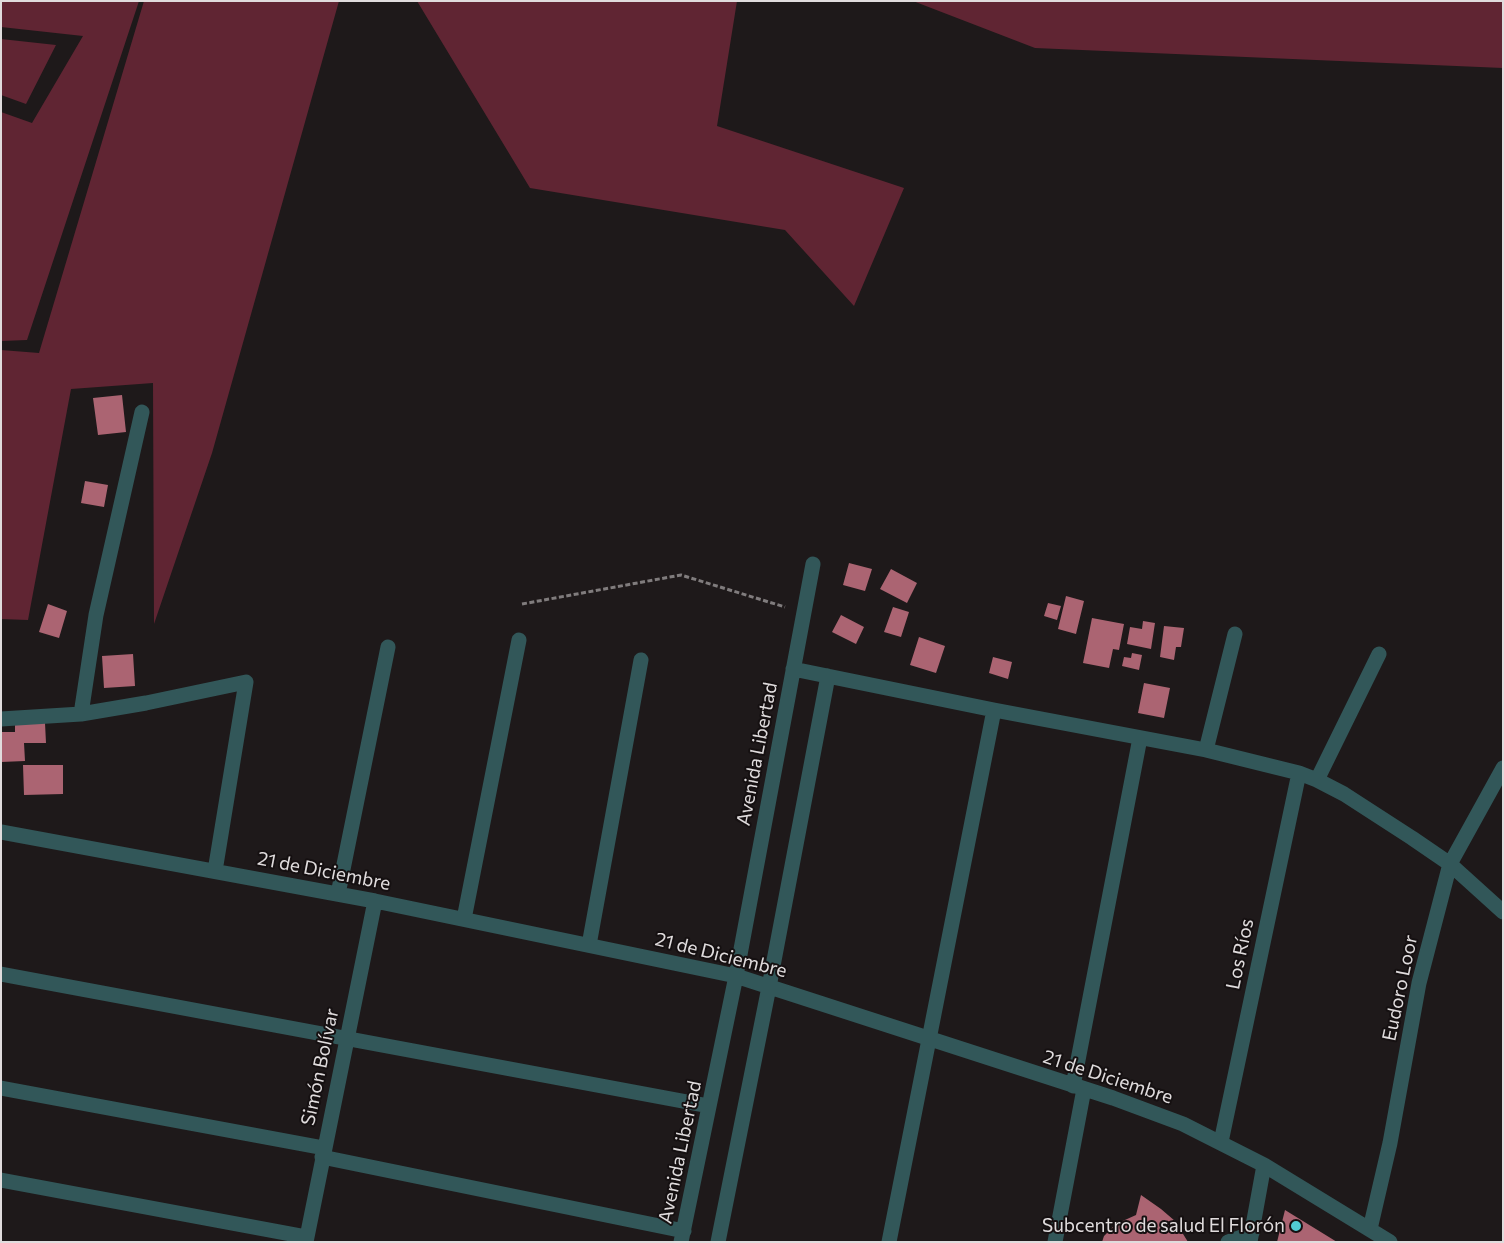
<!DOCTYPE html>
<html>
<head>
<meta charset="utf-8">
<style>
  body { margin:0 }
  #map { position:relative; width:1504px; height:1243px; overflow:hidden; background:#1e191a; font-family:Commissioner,sans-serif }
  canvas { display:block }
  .frame { position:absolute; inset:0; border:2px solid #e0dcdd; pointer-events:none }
</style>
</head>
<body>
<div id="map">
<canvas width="1504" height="1243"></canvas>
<div class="frame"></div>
</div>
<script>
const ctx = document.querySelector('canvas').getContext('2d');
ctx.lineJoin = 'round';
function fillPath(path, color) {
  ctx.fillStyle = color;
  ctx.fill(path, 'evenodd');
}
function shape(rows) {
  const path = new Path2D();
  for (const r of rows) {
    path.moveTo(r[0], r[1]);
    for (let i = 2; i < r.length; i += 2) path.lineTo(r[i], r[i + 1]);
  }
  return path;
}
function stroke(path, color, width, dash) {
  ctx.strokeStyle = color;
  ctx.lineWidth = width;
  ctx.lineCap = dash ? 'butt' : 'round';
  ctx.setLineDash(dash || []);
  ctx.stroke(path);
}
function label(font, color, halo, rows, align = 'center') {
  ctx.font = font + ' Commissioner,sans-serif';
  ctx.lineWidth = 4;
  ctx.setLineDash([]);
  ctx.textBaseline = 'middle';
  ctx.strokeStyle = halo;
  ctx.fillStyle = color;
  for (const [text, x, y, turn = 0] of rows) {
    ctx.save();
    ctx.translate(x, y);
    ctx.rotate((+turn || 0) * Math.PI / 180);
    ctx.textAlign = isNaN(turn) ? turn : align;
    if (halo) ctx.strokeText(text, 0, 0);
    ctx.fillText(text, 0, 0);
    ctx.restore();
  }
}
fillPath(shape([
  [1,1,139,1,27,340,1,341,1,112,32,123,83,36,1,27],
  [144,1,339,1,212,453,154,624,153,383,71,389,28,620,1,619,1,350,39,353],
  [417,1,737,1,717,126,904,188,854,306,785,230,530,188],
  [913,1,1503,1,1503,68,1035,48],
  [1,39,56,45,26,104,1,95]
]), '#602533');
fillPath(shape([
  [122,395,126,432,98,435,93,398],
  [85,481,108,485,104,507,81,503],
  [849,563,872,569,865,591,843,585],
  [891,569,917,583,907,603,880,589],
  [1066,596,1084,601,1076,634,1058,629],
  [1048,603,1061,606,1057,620,1044,616],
  [48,604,67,611,59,638,39,632],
  [893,607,909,612,901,637,884,632],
  [841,615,864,627,856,644,832,632],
  [1092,618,1124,624,1119,650,1113,649,1109,668,1083,663],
  [1143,621,1155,623,1151,649,1127,644,1130,627,1142,629],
  [1164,626,1184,628,1181,647,1176,647,1174,660,1160,657],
  [919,637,945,646,936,673,910,665],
  [1132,653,1142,655,1139,670,1122,666,1124,657,1131,658],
  [133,654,135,686,104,688,102,656],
  [993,657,1012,662,1008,679,989,673],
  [1144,683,1170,688,1164,718,1138,713],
  [15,723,45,723,46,743,24,743,25,761,1,762,1,732,15,732],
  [23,765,63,765,63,794,24,795],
  [1141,1195,1161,1209,1175,1221,1188,1242,1102,1242,1104,1236,1116,1224,1136,1215],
  [1285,1210,1337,1242,1277,1242]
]), '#ab6472');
stroke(shape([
  [522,604,681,575,785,607]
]), '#807c7d', 3, [5, 2.5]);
stroke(shape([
  [793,669,994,710,1206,750,1299,773,1317,780,1344,794,1412,838,1450,864,1503,912],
  [81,714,96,615,142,412],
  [1,719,81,714,146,703,246,682,215,871],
  [1206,750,1235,634],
  [1317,780,1379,654],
  [1,832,375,901,736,976,1113,1098,1183,1124,1264,1165,1390,1242],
  [338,894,388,647],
  [464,919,519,640],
  [589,945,641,660],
  [1,974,709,1106],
  [1073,1086,1140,738],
  [1,1088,324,1148],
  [1221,1142,1299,773],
  [322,1157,684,1231],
  [1,1180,307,1237],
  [1370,1229,1390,1143,1419,983,1450,864,1503,768],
  [306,1242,375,901],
  [681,1242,736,976,813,564],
  [718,1242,769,987,828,676],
  [889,1242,994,710],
  [1055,1242,1084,1089],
  [1228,1242,1252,1233],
  [1250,1242,1264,1165]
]), '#325759', 15);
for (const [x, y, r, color] of [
  [1296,1226,6,"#51ccd4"]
]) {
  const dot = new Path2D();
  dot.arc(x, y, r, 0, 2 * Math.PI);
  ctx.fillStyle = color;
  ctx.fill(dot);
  stroke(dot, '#151011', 2);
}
label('19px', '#e0dcdd', '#151011', [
  ["Avenida Libertad",757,754,-79],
  ["21 de Diciembre",324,871,11],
  ["Los Ríos",1240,954,-78],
  ["21 de Diciembre",721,955,14],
  ["Eudoro Loor",1400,988,-78],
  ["Simón Bolívar",320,1067,-78],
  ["21 de Diciembre",1108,1077,18],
  ["Avenida Libertad",680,1152,-78]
]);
label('19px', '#e0dcdd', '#151011', [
  ["Subcentro de salud El Florón",1285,1226]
], 'right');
</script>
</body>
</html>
